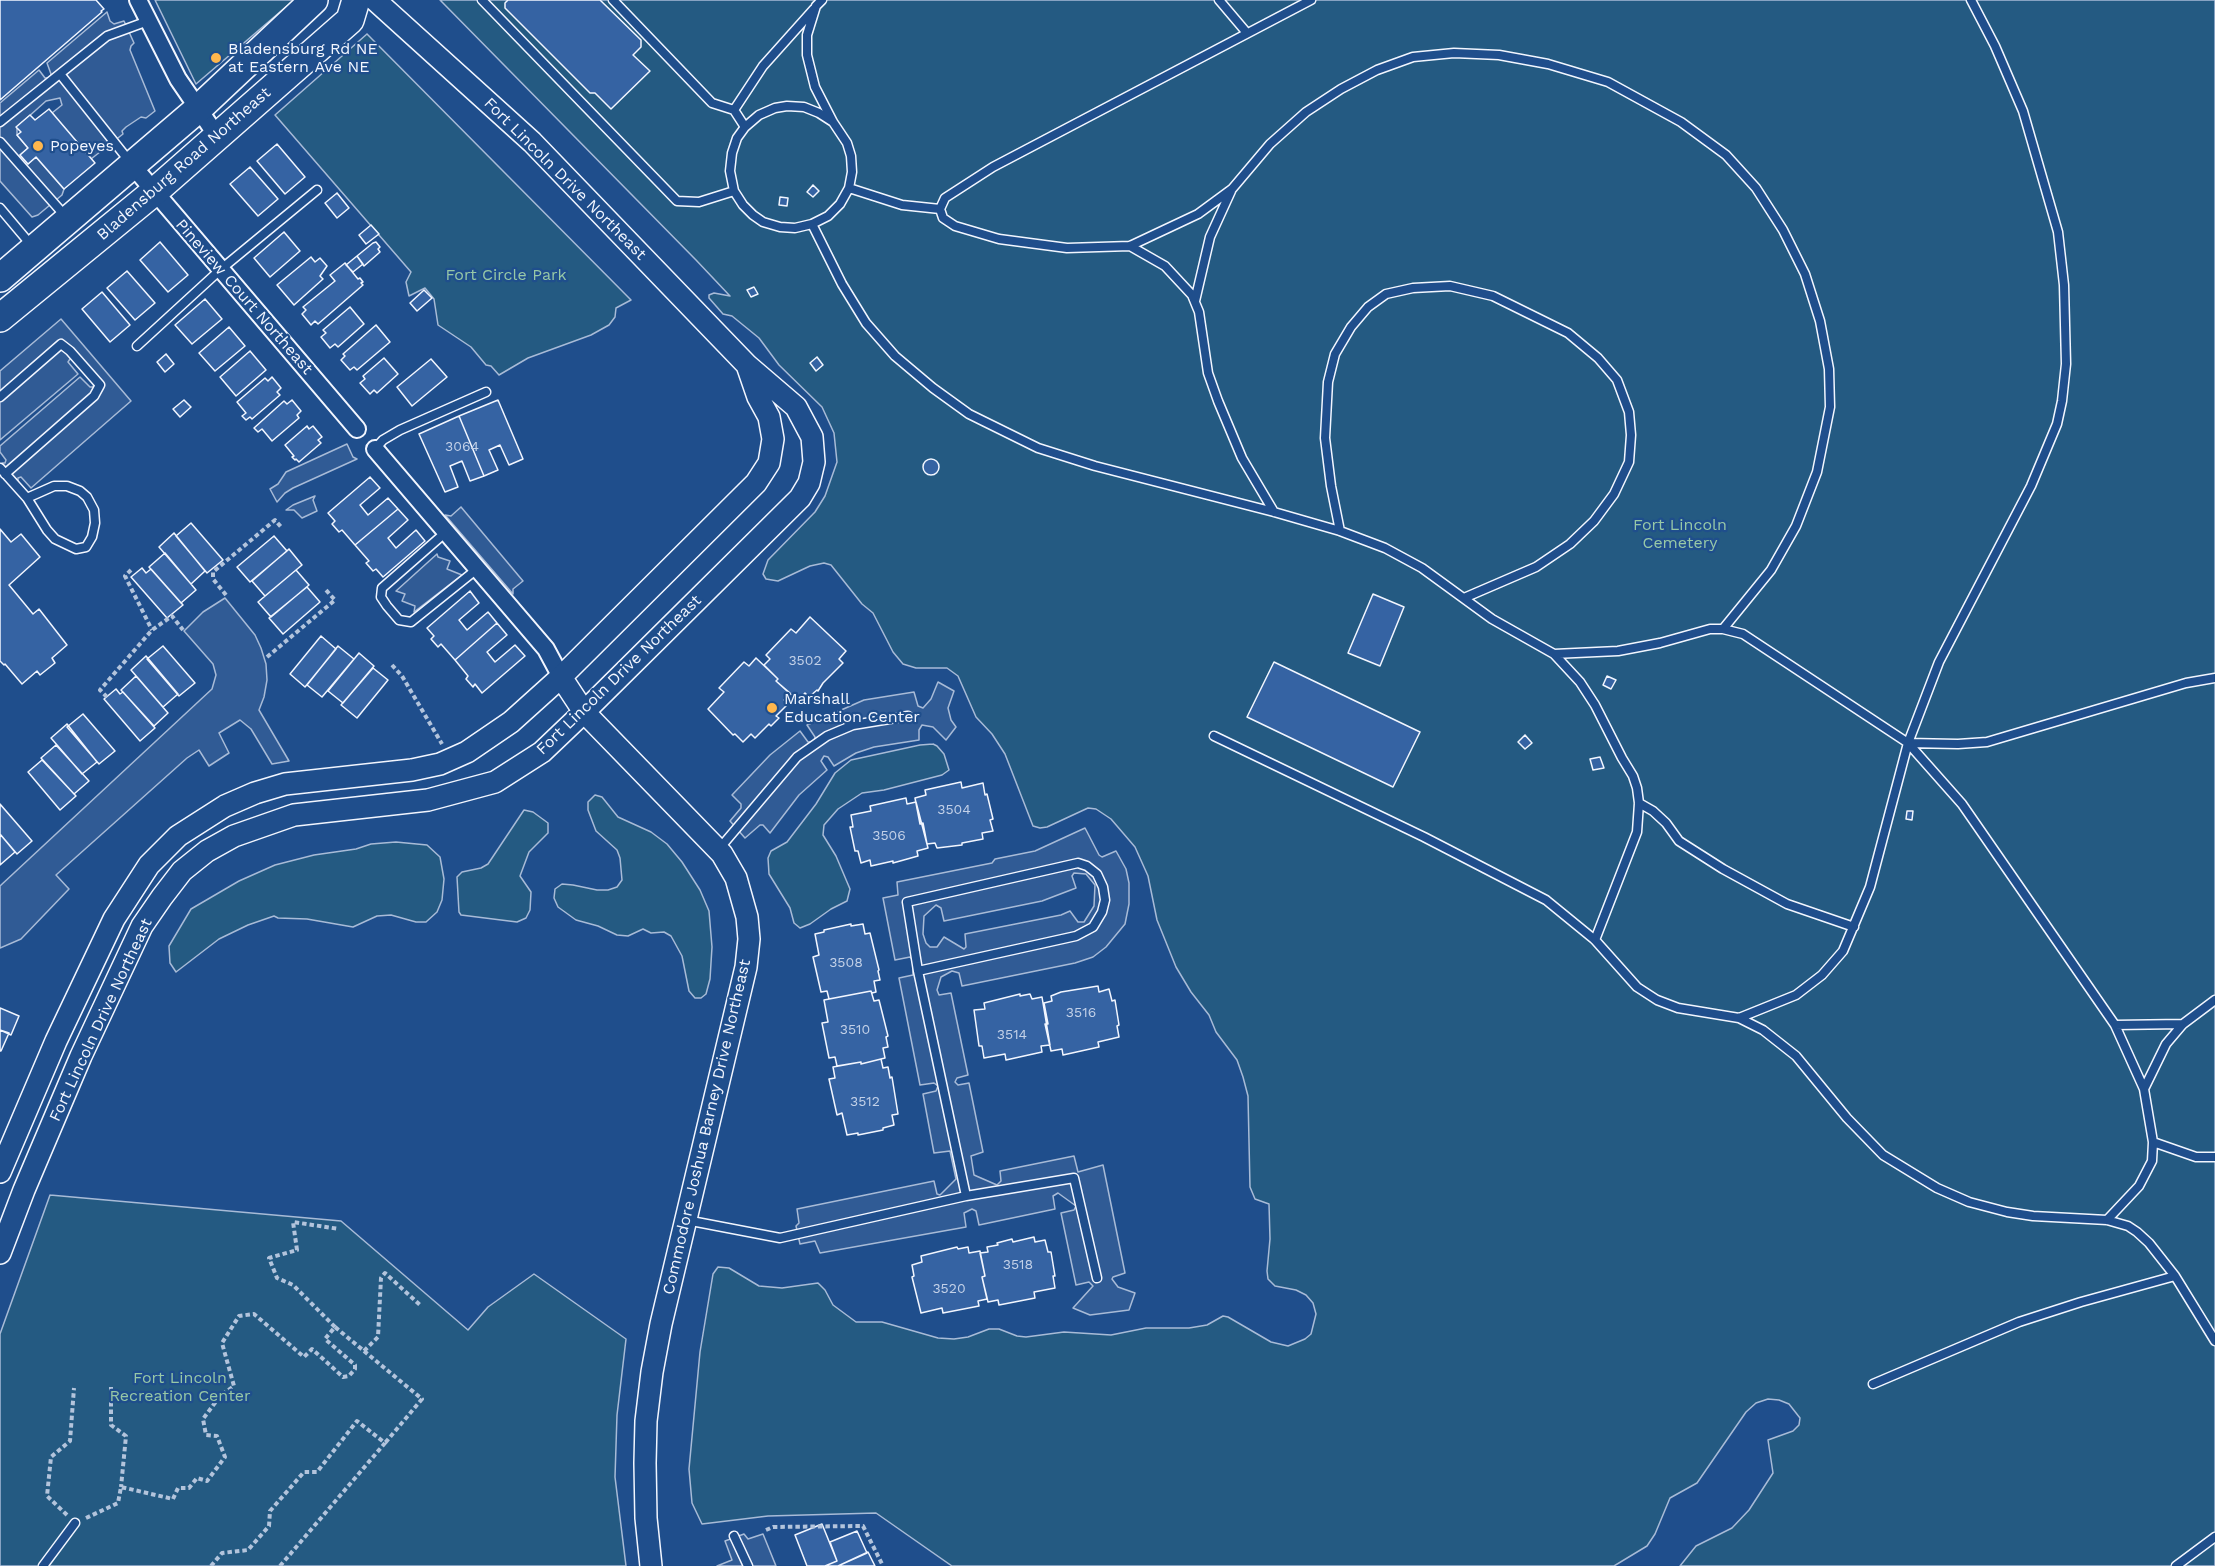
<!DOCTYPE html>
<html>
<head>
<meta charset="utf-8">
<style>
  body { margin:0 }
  canvas { display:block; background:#1f4e8c }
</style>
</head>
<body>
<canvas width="2215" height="1566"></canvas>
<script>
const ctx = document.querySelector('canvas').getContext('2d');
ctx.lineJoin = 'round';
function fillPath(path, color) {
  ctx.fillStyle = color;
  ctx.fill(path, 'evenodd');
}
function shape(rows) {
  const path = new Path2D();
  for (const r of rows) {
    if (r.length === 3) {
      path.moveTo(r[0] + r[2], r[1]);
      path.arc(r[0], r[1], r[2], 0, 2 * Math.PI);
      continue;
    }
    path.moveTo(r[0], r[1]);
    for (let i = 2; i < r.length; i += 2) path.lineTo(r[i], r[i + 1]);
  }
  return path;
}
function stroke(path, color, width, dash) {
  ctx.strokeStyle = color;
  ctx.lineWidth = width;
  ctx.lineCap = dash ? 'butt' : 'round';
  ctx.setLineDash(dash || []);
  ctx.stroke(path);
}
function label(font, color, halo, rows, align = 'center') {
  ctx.font = font + ' "Work Sans",sans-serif';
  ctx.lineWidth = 4.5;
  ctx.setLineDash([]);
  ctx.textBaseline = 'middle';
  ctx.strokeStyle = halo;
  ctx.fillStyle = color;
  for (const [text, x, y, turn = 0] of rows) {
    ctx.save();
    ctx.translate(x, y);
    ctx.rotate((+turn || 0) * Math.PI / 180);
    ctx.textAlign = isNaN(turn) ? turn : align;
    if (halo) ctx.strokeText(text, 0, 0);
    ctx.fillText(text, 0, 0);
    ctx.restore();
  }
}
const green = shape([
  [155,0,294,0,196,84,155,0],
  [440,0,2215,0,2215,1566,1680,1566,1696,1546,1732,1528,1749,1510,1773,1473,1768,1440,1793,1431,1799,1425,1800,1418,1789,1404,1779,1400,1768,1399,1756,1403,1746,1412,1697,1483,1670,1498,1655,1534,1647,1546,1614,1566,952,1566,876,1513,768,1516,702,1524,692,1503,689,1469,700,1352,713,1274,718,1267,729,1268,759,1286,782,1288,818,1283,825,1290,833,1305,856,1322,882,1322,938,1338,954,1339,968,1337,989,1329,999,1329,1017,1336,1026,1337,1064,1332,1111,1335,1146,1328,1189,1328,1207,1325,1223,1316,1228,1317,1271,1342,1288,1346,1305,1339,1311,1334,1316,1314,1313,1303,1306,1295,1296,1290,1275,1286,1268,1279,1267,1271,1270,1239,1269,1204,1255,1199,1250,1187,1248,1096,1243,1077,1237,1060,1216,1032,1209,1015,1191,992,1176,967,1157,920,1148,876,1135,847,1111,819,1096,809,1088,808,1047,827,1040,828,1033,826,1005,754,992,734,976,717,958,676,947,668,916,668,903,664,893,652,873,613,862,604,831,565,824,563,810,566,778,581,766,579,763,574,768,560,815,512,825,496,837,462,834,433,822,407,779,365,759,338,732,316,723,314,709,298,709,295,714,293,730,296,696,260,440,0],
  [367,34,631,300,616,308,615,317,609,325,591,335,528,358,499,375,491,366,486,365,471,347,438,325,434,299,425,288,409,296,406,282,411,272,275,115,367,34],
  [933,744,937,746,944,754,949,770,942,775,884,790,862,793,838,809,824,825,823,835,836,856,850,889,847,901,831,909,810,924,800,928,794,923,790,908,769,874,768,858,771,851,787,842,816,804,835,773,851,760,920,745,933,744],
  [595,795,602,797,618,817,651,832,667,844,682,862,700,890,709,911,712,947,710,979,706,994,701,998,695,998,689,991,682,956,671,936,664,932,651,933,643,929,628,936,617,935,598,926,576,920,558,907,554,898,555,889,562,884,573,885,597,890,608,890,617,887,622,880,620,858,617,850,596,831,588,810,588,802,595,795],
  [524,810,533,812,548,823,548,833,529,852,520,876,531,892,530,910,526,918,517,922,461,915,459,912,457,877,462,872,481,868,488,864,524,810],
  [396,842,427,845,440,857,444,879,442,900,437,912,426,922,416,922,391,915,377,916,353,927,307,919,278,918,274,916,248,925,219,939,176,972,170,963,169,946,191,909,239,881,275,865,314,855,356,849,371,844,396,842],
  [50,1195,341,1221,468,1330,488,1307,534,1274,626,1339,617,1415,615,1477,626,1566,0,1566,0,1334,50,1195]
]);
fillPath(green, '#245a82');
stroke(green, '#a8bbd7', 1.5);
const parking = shape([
  [107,12,110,21,114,24,124,21,134,43,131,46,130,50,155,111,146,118,141,117,126,127,122,131,123,134,91,159,52,113,62,105,60,98,46,101,17,127,17,135,28,148,20,155,28,164,36,157,64,189,62,195,38,215,32,217,0,181,0,103,39,70,45,78,50,78,51,74,47,63,107,12],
  [61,319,131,401,31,488,21,477,18,478,18,481,2,463,5,463,6,460,0,452,0,446,80,377,90,387,93,387,94,384,72,359,70,359,68,362,78,374,0,440,0,371,61,319],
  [347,444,353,457,357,459,293,488,285,493,277,502,270,489,278,484,286,472,347,444],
  [315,496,313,500,317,511,302,518,294,510,286,510,293,505,315,496],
  [461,507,523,581,513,589,513,594,445,515,451,516,461,507],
  [437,554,438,557,450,561,447,569,462,575,414,612,415,606,402,601,405,594,396,591,437,554],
  [225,598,255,635,261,648,266,664,267,680,264,697,259,710,289,761,272,764,251,729,240,720,219,733,229,753,209,766,199,750,187,758,56,875,69,889,21,939,0,948,0,886,212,689,216,675,213,664,184,631,203,612,225,598],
  [938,682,954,691,948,708,951,720,956,727,946,740,933,727,922,725,919,730,919,740,874,747,856,753,834,766,828,757,824,756,821,761,827,770,799,795,770,833,763,825,760,825,745,838,730,821,741,808,741,804,732,795,770,755,800,731,808,742,814,742,815,737,807,725,864,700,914,692,918,706,923,708,931,699,938,682],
  [1085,828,1099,855,1102,857,1116,851,1126,869,1129,883,1129,904,1125,924,1106,947,1093,957,1075,963,962,986,959,973,952,971,941,977,937,990,939,995,951,993,968,1075,957,1078,955,1082,958,1085,969,1083,983,1152,971,1156,974,1175,997,1185,1001,1181,1000,1171,1074,1156,1078,1172,1103,1165,1125,1273,1113,1277,1112,1279,1118,1287,1135,1293,1129,1310,1090,1315,1073,1308,1093,1286,1089,1282,1076,1285,1061,1213,1074,1210,1076,1206,1058,1193,1053,1196,1055,1209,979,1225,976,1211,972,1209,964,1213,966,1227,820,1253,815,1241,800,1244,796,1226,799,1223,797,1209,934,1181,937,1194,940,1195,956,1179,950,1151,934,1153,923,1094,936,1091,938,1086,934,1083,920,1085,899,978,913,975,913,960,910,957,895,960,883,898,898,895,897,882,992,863,995,859,1035,851,1085,828],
  [1074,873,1086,874,1095,885,1094,906,1084,922,1078,922,1070,911,1061,915,965,934,966,947,964,949,944,937,937,947,930,947,926,943,923,934,924,916,936,905,941,908,944,921,1042,901,1076,888,1072,876,1074,873],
  [744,1534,748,1539,763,1534,776,1566,717,1566,732,1560,725,1541,744,1534]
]);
fillPath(parking, '#305b95');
stroke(parking, '#a8bbd7', 1.5);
const building = shape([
  [0,0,96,0,104,9,101,11,102,12,0,100,0,0],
  [508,0,600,0,641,40,641,47,633,55,650,71,611,109,595,93,590,93,505,8,505,3,508,0],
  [49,109,95,163,64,189,36,157,28,164,20,155,28,148,17,135,21,132,16,127,30,115,35,120,49,109],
  [277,144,305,177,285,194,257,161,277,144],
  [250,167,278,199,258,216,230,184,250,167],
  [813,185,819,191,813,197,807,192,813,185],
  [337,193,349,208,337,218,325,203,337,193],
  [780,197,788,198,787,206,779,205,780,197],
  [371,225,379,234,366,244,359,235,371,225],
  [284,232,300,251,270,277,254,258,284,232],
  [160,242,188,275,168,292,140,260,160,242],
  [376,242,380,247,378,249,380,252,364,266,357,256,373,243,376,242],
  [357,256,363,264,353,272,346,265,357,256],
  [311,257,315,262,320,258,327,266,320,276,323,279,294,305,277,285,311,257],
  [345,263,358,279,360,278,363,282,361,283,363,285,318,324,315,321,311,325,302,314,306,310,303,307,335,281,330,275,345,263],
  [127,271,155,303,135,320,107,288,127,271],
  [754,287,758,294,751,297,747,290,754,287],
  [424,290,432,298,417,311,410,303,424,290],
  [102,292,130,325,110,342,82,309,102,292],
  [205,299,222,319,192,344,175,325,205,299],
  [350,307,364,324,338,347,335,344,330,348,321,337,326,333,323,330,350,307],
  [376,325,390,342,357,370,354,367,350,370,341,360,345,356,343,354,376,325],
  [229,327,245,346,215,371,199,353,229,327],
  [250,351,266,370,236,396,220,377,250,351],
  [166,354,174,364,165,372,157,362,166,354],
  [817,357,823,365,816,371,810,363,817,357],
  [384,358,398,374,377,393,374,390,370,394,360,383,365,379,363,376,384,358],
  [431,359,447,377,412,406,397,387,431,359],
  [272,377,281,388,277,392,280,395,252,419,250,417,246,420,242,416,246,413,237,402,265,378,268,381,272,377],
  [184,400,191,407,180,417,173,409,184,400],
  [292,400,301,411,297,415,299,418,272,441,262,429,258,432,254,428,284,401,287,404,292,400],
  [498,400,523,459,509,465,500,445,489,450,498,470,484,476,459,416,498,400],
  [459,416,484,476,470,481,462,461,450,466,458,487,445,492,419,434,459,416],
  [307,426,309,429,313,426,322,437,318,440,321,443,299,462,296,459,295,460,292,457,294,456,285,445,307,426],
  [931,467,8],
  [370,477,380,488,360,505,368,515,388,498,398,509,355,545,342,530,339,532,332,524,335,521,328,513,370,477],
  [398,509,408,520,388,538,396,548,416,530,425,541,383,577,376,569,373,571,366,563,369,561,355,545,398,509],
  [191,523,223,560,207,573,176,536,191,523],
  [0,529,11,542,21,534,40,557,9,585,33,614,39,609,67,645,52,658,55,663,40,675,37,671,22,684,5,664,4,665,0,661,0,529],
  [174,533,205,571,191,584,159,547,174,533],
  [274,536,287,551,250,582,237,567,274,536],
  [289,549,302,565,265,596,252,581,289,549],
  [165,553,196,590,181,603,149,567,165,553],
  [142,568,146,573,151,569,183,605,167,618,131,577,142,568],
  [296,570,309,585,271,617,258,602,296,570],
  [307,587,320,602,283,634,269,618,307,587],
  [470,591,479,603,459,620,467,630,488,612,497,623,455,660,441,644,438,647,431,639,434,636,427,628,470,591],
  [1373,594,1404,607,1380,666,1348,653,1373,594],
  [810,617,846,651,839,659,843,663,823,683,818,691,817,690,809,697,805,693,798,701,776,681,778,679,764,665,770,659,766,655,791,629,796,633,810,617],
  [497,623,507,635,487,652,495,662,515,645,525,656,482,693,475,684,473,687,466,679,468,676,455,660,497,623],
  [321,636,336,649,305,687,290,674,321,636],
  [163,646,195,683,179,696,147,659,163,646],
  [338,646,354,659,322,697,307,685,338,646],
  [359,653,374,666,343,703,328,691,359,653],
  [146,656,178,694,163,707,131,670,146,656],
  [756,658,778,679,776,681,790,693,784,700,788,704,776,716,779,718,771,726,769,724,755,738,751,734,743,742,735,734,733,735,708,709,724,692,719,688,744,662,749,666,756,658],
  [1274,662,1420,732,1393,787,1247,717,1274,662],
  [373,668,388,680,357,718,341,705,373,668],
  [136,676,168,713,154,726,121,690,136,676],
  [1607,676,1616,680,1611,689,1603,685,1607,676],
  [116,689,120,694,123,692,155,728,140,741,104,699,116,689],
  [83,714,115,751,99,764,67,727,83,714],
  [67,724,97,762,82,774,51,738,67,724],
  [1525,735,1532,743,1525,749,1518,742,1525,735],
  [56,745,89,781,74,794,41,758,56,745],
  [1600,757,1604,768,1593,770,1590,759,1600,757],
  [42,760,76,796,60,810,28,772,42,760],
  [961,782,962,788,983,783,985,795,987,794,993,819,990,820,993,831,982,833,983,839,962,843,962,845,937,848,935,843,927,844,923,823,920,824,915,798,926,795,925,790,961,782],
  [906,798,907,804,916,802,928,848,917,851,918,856,893,863,893,861,871,866,870,860,861,863,858,851,855,851,850,827,853,827,851,815,871,811,870,806,906,798],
  [0,804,32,841,17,854,0,834,0,804],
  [1907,811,1913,811,1912,820,1906,819,1907,811],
  [0,834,15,852,0,865,0,834],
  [851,924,851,926,863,924,865,934,870,933,879,970,878,971,880,980,874,981,876,992,872,993,871,991,829,999,827,991,821,992,813,957,819,955,815,934,824,932,824,930,851,924],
  [1098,986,1099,992,1109,989,1112,1001,1115,1000,1119,1025,1117,1026,1119,1037,1098,1042,1099,1047,1063,1055,1062,1049,1051,1051,1045,1024,1048,1024,1044,1003,1052,1001,1051,996,1061,992,1098,986],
  [871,991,874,1001,879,1000,888,1036,886,1037,888,1047,883,1048,885,1058,861,1064,861,1062,837,1066,835,1057,829,1058,822,1023,828,1022,824,1000,871,991],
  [1020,994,1020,996,1030,994,1032,999,1042,997,1050,1045,1041,1046,1042,1052,1006,1060,1005,1054,984,1058,982,1046,979,1046,974,1010,985,1009,984,1003,1020,994],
  [0,1008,19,1016,11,1035,0,1030,0,1008],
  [0,1030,9,1033,1,1051,0,1051,0,1030],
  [881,1059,883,1068,888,1067,890,1078,892,1077,898,1114,892,1115,894,1125,883,1128,883,1130,858,1135,858,1133,847,1135,842,1113,837,1115,829,1079,835,1078,833,1067,861,1062,861,1064,881,1059],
  [1034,1237,1035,1242,1045,1240,1048,1252,1051,1252,1055,1276,1053,1276,1055,1288,1034,1292,1035,1298,999,1305,998,1300,988,1302,982,1277,985,1276,980,1253,988,1252,987,1247,998,1245,997,1243,1012,1239,1013,1242,1034,1237],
  [957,1247,958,1249,968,1247,969,1253,980,1251,985,1276,982,1277,987,1299,978,1301,979,1306,943,1313,942,1308,921,1313,912,1277,914,1276,912,1265,922,1262,921,1256,957,1247],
  [822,1524,837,1561,825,1566,807,1566,795,1535,822,1524],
  [857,1531,867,1553,838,1566,825,1566,837,1561,830,1542,857,1531],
  [868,1552,875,1566,838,1566,868,1552]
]);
fillPath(building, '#3563a3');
stroke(building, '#f2f6ff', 1.5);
const service = shape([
  [482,0,677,201,699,202,734,191],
  [613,0,712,103,734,110],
  [822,0,816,6,807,35,807,55,815,87,833,122,847,143,851,156,852,172,849,188,840,204,828,216,812,224,795,228,780,227,763,222,753,215,743,205,734,191,730,171,732,153,737,138,745,127,759,115,775,108,787,106,804,107,819,113,833,122],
  [1219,0,1247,33],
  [1311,0,993,167,945,198,940,209,943,218,955,226,999,239,1067,248,1130,246,1198,214,1232,189,1270,144,1306,112,1341,89,1377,70,1413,57,1454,53,1499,55,1548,64,1608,82,1681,122,1726,155,1756,188,1783,230,1805,274,1820,321,1829,369,1830,407,1817,472,1796,526,1771,570,1723,629],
  [60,74,130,162],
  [0,122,107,36,148,21],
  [745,127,734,110,763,66,814,9],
  [0,142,67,218],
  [849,188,902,205,940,209],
  [0,208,32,246],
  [812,224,842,284,866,323,895,356,933,388,969,414,1038,448,1095,466,1274,512,1340,531,1385,548,1422,568,1492,619,1554,654,1580,682,1595,705,1622,758,1633,776,1637,788,1639,803,1637,832,1595,940],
  [1130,246,1165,266,1192,295,1199,312,1208,373,1218,401,1242,458,1274,512],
  [1195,301,1210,237,1231,191],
  [137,346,220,270,317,190],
  [0,397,61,344,70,351,100,385,94,396,5,474],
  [375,449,383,440,400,430,486,392],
  [0,468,27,498,47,530,55,539,76,549,86,547,92,537,95,523,94,510,87,497,80,491,67,486,54,486,27,498],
  [1340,531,1331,486,1325,438,1328,382,1335,354,1351,327,1368,307,1386,294,1413,288,1450,286,1493,296,1568,333,1598,358,1617,380,1629,412,1631,435,1629,462,1614,494,1594,521,1570,544,1536,567,1464,598],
  [446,532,382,588,381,597,387,606,399,620,411,622,477,569],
  [1554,654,1618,651,1660,643,1710,629,1723,629,1743,634,1908,743,1958,744,1987,742,2186,683,2215,678],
  [1214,736,1424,837,1546,900,1595,940,1637,987,1657,1000,1678,1008,1739,1018,1796,995,1822,975,1843,951,1870,887,1908,743,1939,662,2031,486,2057,424,2062,401,2066,364,2064,285,2058,232,2023,111,1995,46,1971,0],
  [1908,743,1962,804,2115,1025,2144,1089],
  [1639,803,1653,811,1666,823,1679,841,1723,869,1787,904,1854,927],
  [719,849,797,757,827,736,853,725,908,716],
  [1739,1018,1763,1030,1796,1056,1847,1118,1883,1155,1937,1188,1969,1202,2007,1212,2033,1216,2107,1220,2128,1226,2137,1232,2149,1243,2175,1276,2215,1341],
  [2115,1025,2183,1024],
  [2153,1142,2196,1157,2215,1157],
  [966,1196,1074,1178,1097,1278],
  [686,1220,780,1238,966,1196,918,971,907,902,1078,863,1087,866,1097,874,1103,887,1105,900,1102,912,1093,927,1076,936,918,971],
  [2107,1220,2139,1186,2152,1161,2153,1142,2144,1089,2166,1044,2183,1024,2215,1000],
  [1873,1384,2019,1322,2081,1302,2175,1276],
  [734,1536,748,1566],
  [43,1566,75,1523],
  [2176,1566,2215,1537]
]);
const minor = shape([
  [138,0,178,79,217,136],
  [132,165,357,429],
  [375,449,546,649,561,677]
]);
const tertiary = shape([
  [561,677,584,712,722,854,736,878,747,917,749,939,746,967,661,1324,652,1372,646,1421,645,1463,646,1518,651,1566],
  [0,1172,56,1041,114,919,149,865,178,836,225,806,255,793,285,784,412,770,440,764,467,752,511,722,561,677,756,483,769,463,773,439,769,417,758,397,747,365],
  [0,1253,24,1190,81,1056,142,926,162,897,182,871,207,851,234,836,294,815,428,800,495,782,542,752,584,712,800,498,809,483,814,462,812,437,796,407,747,365,532,142,375,0]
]);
const primary = shape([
  [0,278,198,109,314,0],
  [0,318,154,192,350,20,356,0]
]);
stroke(service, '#f2f6ff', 11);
stroke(minor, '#f2f6ff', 20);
stroke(tertiary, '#f2f6ff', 24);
stroke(primary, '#f2f6ff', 30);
stroke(shape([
  [131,570,125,576,152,630],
  [226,595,213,579,213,572,275,520,282,528],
  [267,657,335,600,325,589],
  [392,665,402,676,442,744],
  [107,697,100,690,152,630,172,616,183,630],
  [335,1327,293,1285,277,1278,269,1258,297,1250,293,1222,339,1229],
  [364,1351,422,1399,385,1443],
  [111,1387,111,1425,126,1436,121,1487],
  [67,1515,47,1496,51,1457,70,1441,74,1388],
  [86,1518,118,1503,121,1487,173,1499,178,1488,189,1488,197,1478,207,1481,225,1457,217,1436,206,1435,203,1419,220,1396,234,1386,222,1343,239,1316,254,1314,304,1357,312,1349,343,1377,349,1376,355,1369,355,1365,325,1339,335,1327,364,1351,378,1337,381,1278,385,1273,420,1305],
  [766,1530,773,1527,863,1526,883,1566],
  [211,1566,222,1553,248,1550,269,1526,270,1511,304,1472,317,1472,357,1421,385,1443,280,1566]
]), '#b3c4dc', 4, [4.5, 3]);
stroke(service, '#1f4e8c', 8);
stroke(minor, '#1f4e8c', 16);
stroke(tertiary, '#1f4e8c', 21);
stroke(primary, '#1f4e8c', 27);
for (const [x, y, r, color] of [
  [216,58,6,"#ffb74d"],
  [38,146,6,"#ffb74d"],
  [772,708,6,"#ffb74d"]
]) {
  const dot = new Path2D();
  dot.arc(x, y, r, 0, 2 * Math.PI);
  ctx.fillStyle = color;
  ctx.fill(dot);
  stroke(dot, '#1f4e8c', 2);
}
label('14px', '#c3d1e8', null, [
  ["3064",462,447],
  ["3502",805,661],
  ["3504",954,810],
  ["3506",889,836],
  ["3508",846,963],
  ["3516",1081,1013],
  ["3510",855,1030],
  ["3514",1012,1035],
  ["3512",865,1102],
  ["3518",1018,1265],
  ["3520",949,1289]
]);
label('16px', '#f2f6ff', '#1f4e8c', [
  ["Bladensburg Rd NE",228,49],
  ["at Eastern Ave NE",228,67],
  ["Popeyes",50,146],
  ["Marshall",784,699],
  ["Education Center",784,717]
], 'left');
label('16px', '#f2f6ff', '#1f4e8c', [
  ["Bladensburg Road Northeast",184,164,-41],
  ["Fort Lincoln Drive Northeast",565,179,45],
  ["Pineview Court Northeast",244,297,49],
  ["Fort Lincoln Drive Northeast",619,675,-44],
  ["Fort Lincoln Drive Northeast",101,1020,-65],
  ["Commodore Joshua Barney Drive Northeast",707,1127,-77]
]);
label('16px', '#97c8a6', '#1f4e8c', [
  ["Fort Circle Park",506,275],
  ["Fort Lincoln",1680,525],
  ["Cemetery",1680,543],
  ["Fort Lincoln",180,1378],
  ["Recreation Center",180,1396]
]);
</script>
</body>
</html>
